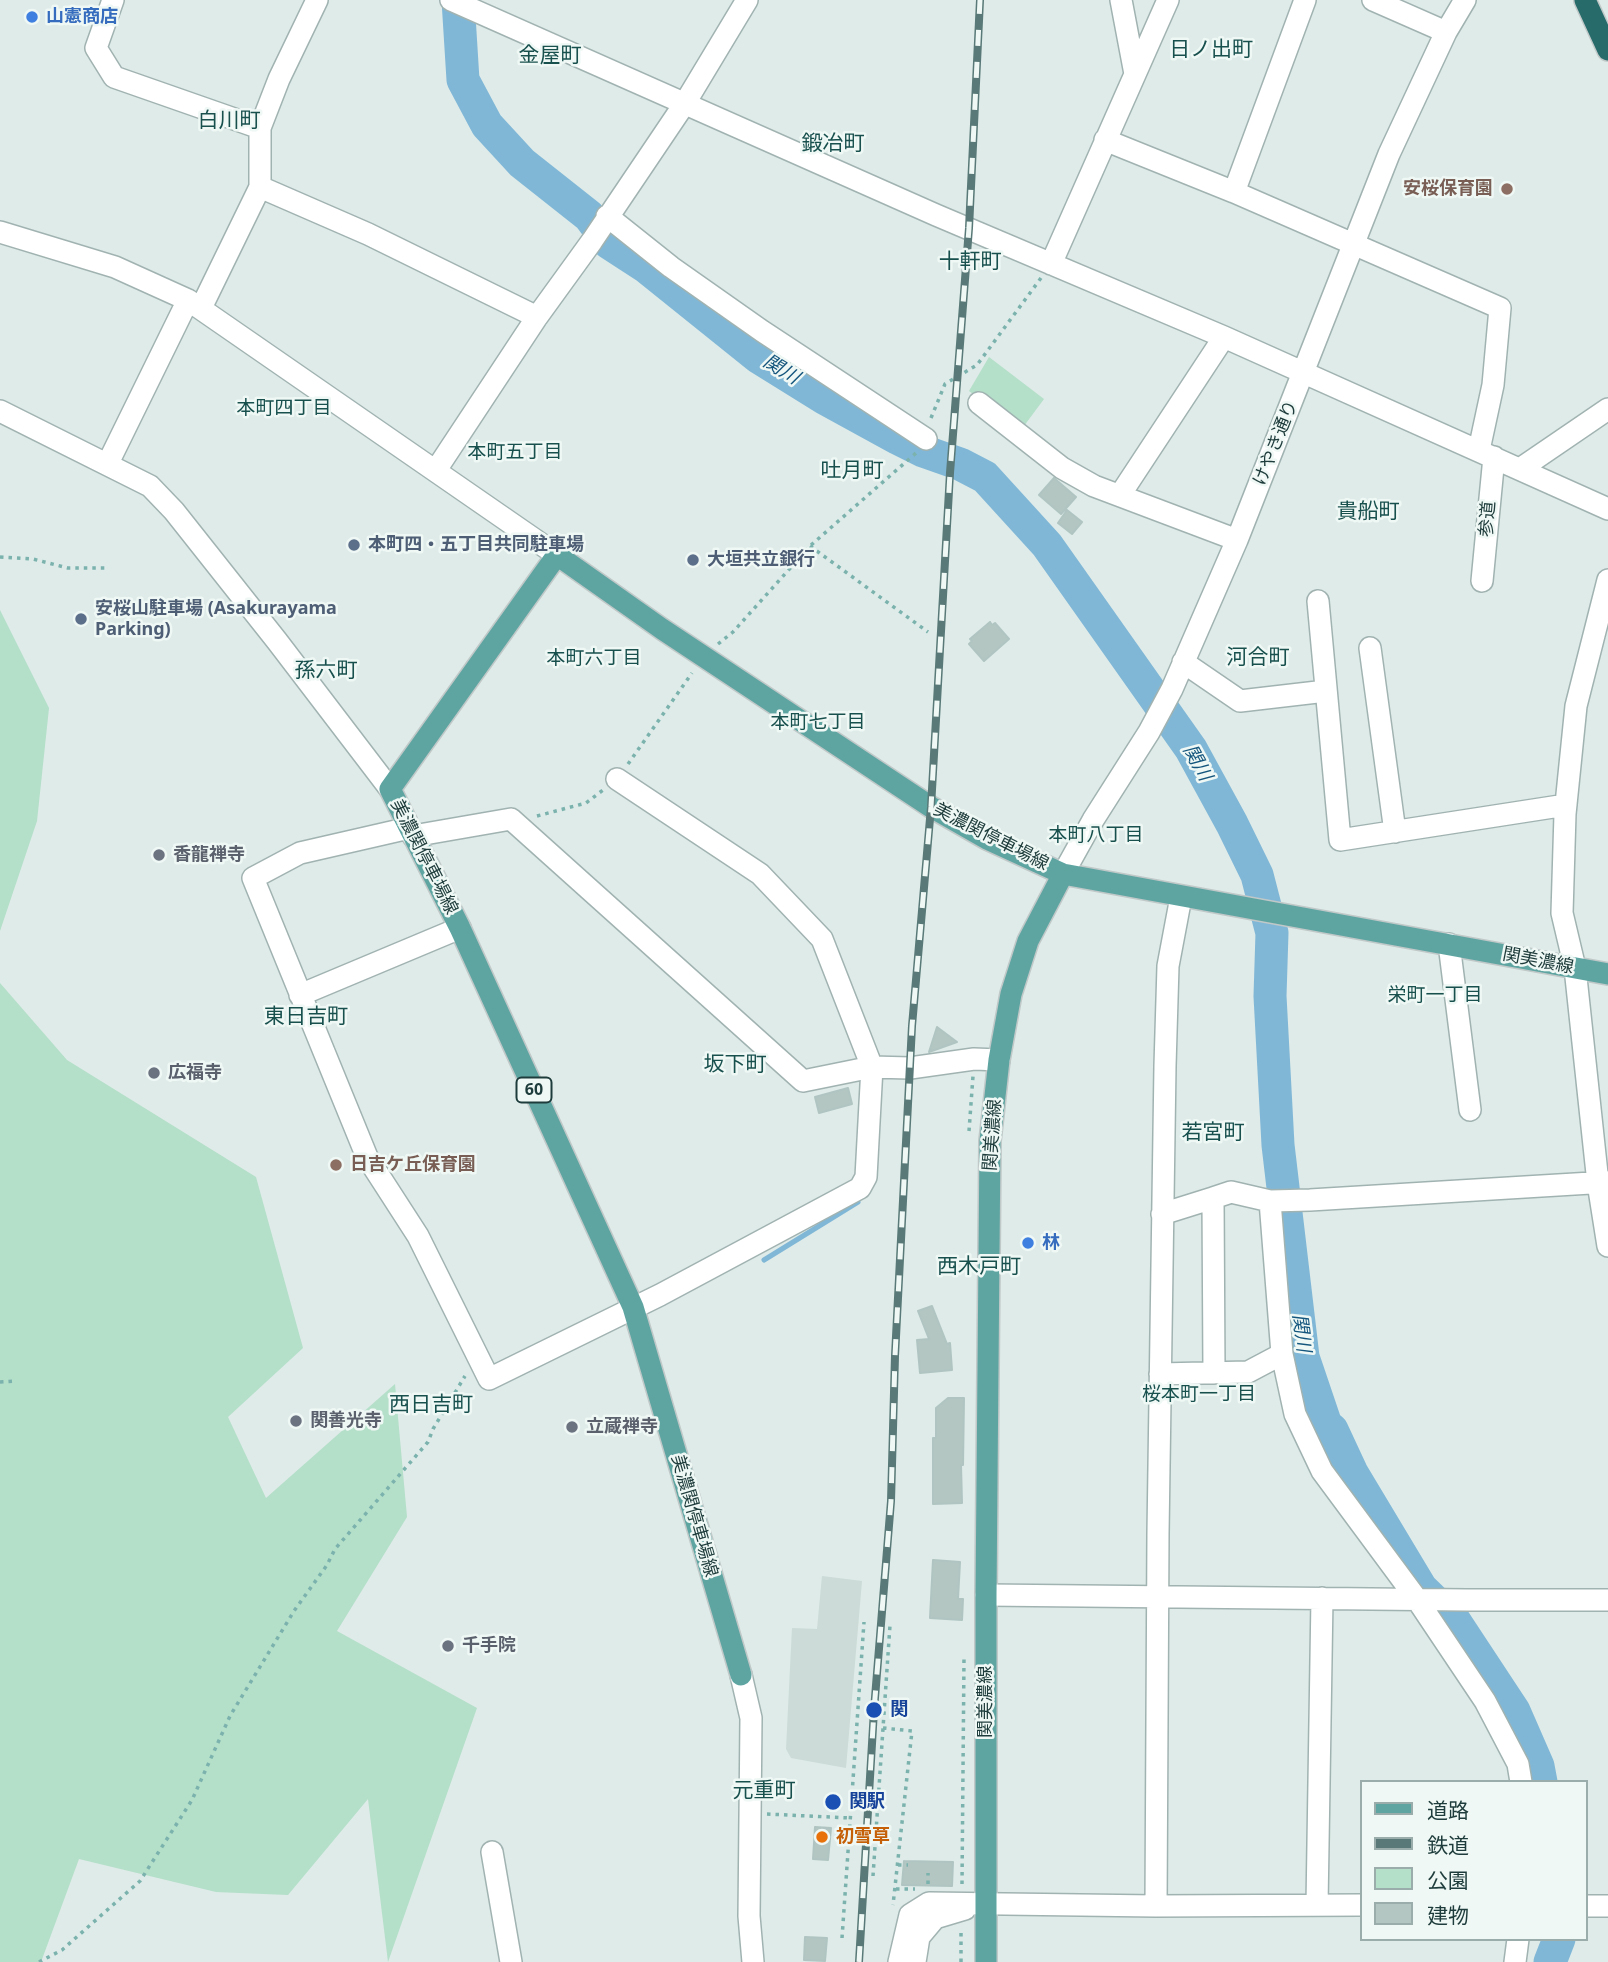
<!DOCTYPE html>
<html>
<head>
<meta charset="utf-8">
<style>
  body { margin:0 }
  #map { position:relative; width:1608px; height:1962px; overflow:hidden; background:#deebe8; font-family:"Noto Sans","Noto Sans JP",sans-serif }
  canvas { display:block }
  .legend { position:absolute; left:1360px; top:1780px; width:228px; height:161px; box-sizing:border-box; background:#eff8f5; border:2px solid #9badab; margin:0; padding:9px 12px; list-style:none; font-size:21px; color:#1e3c3b }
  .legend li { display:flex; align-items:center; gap:14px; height:35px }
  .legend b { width:35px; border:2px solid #9badab }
</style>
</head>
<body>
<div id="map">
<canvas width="1608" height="1962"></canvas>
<ul class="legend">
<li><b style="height:9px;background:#5ea5a2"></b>道路</li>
<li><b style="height:9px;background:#587977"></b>鉄道</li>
<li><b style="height:19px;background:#b4dfc9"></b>公園</li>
<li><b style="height:19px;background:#b3c6c2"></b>建物</li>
</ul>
</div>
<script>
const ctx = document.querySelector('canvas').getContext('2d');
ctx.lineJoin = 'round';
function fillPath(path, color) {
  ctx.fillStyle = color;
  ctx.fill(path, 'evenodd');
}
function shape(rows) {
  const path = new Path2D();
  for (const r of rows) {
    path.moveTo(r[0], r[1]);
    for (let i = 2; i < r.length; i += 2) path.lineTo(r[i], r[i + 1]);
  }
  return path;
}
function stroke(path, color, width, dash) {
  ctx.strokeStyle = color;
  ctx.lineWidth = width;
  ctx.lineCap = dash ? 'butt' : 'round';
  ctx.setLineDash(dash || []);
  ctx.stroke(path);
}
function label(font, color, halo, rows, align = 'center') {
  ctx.font = font + ' "Noto Sans","Noto Sans JP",sans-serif';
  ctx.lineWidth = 5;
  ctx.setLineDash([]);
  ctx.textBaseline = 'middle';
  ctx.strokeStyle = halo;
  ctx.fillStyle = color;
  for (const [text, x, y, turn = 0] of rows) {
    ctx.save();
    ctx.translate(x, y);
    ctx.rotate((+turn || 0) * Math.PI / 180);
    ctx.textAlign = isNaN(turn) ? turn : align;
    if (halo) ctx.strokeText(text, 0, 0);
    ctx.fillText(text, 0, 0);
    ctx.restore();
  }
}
fillPath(shape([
  [822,1576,862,1581,846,1768,791,1758,786,1749,792,1628,817,1629]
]), '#ccdbd7');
fillPath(shape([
  [989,357,1044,399,1021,430,969,391],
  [0,610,49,708,37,821,0,931],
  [0,983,67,1060,256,1177,303,1348,228,1417,266,1498,395,1384,407,1517,337,1631,477,1708,388,1962,368,1799,288,1895,216,1892,79,1859,41,1962,0,1962]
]), '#b4dfc9');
stroke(shape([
  [764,1260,858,1202]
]), '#80b7d7', 5);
stroke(shape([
  [458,0,463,80,487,125,522,163,589,216,609,243,646,267,758,357,824,398,897,438,923,451,960,464,985,477,1047,545,1191,749,1232,824,1257,875,1272,933,1270,996,1278,1145,1303,1357,1326,1425,1332,1430,1352,1473,1421,1588,1454,1620,1514,1711,1538,1766,1541,1782],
  [1550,1962,1559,1939]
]), '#80b7d7', 33);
const building = shape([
  [1054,478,1076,497,1061,514,1039,495,1054,478],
  [1067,510,1082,522,1072,534,1058,523,1067,510],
  [990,622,992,625,995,623,1009,639,984,661,969,644,972,641,970,639,990,622],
  [937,1027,957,1042,929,1052,937,1027],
  [848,1088,852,1104,819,1113,815,1097,848,1088],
  [932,1306,947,1344,950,1343,952,1370,920,1373,917,1340,929,1339,918,1311,932,1306],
  [948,1398,964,1398,963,1465,961,1465,962,1503,933,1504,933,1438,936,1438,936,1408,948,1398],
  [933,1560,960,1562,958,1599,963,1599,962,1620,930,1618,933,1560],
  [815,1827,831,1828,828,1860,813,1859,815,1827],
  [904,1861,953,1862,952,1886,902,1885,904,1861],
  [805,1937,827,1938,825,1961,804,1960,805,1937]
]);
fillPath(building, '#b3c6c2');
stroke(building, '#b0c5c1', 2);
const minor = shape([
  [113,0,96,48,114,77,260,128],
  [451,0,936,215,1224,337,1608,509],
  [1121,0,1135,74],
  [1373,0,1446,32],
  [1105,140,1234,192,1500,308,1493,385,1479,450],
  [260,187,368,234,537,317],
  [1234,192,1305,0],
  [607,216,671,267,762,331,926,439],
  [0,232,115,267,188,300,557,555],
  [1051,264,1168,0],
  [201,308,260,187,260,128,279,79,317,0],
  [979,403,1062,468,1094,486,1237,540],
  [0,411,150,486,174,511,277,641,390,789],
  [108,463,188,300],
  [1520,469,1608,409],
  [436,470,537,317,592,241,685,103,747,0],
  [1120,495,1224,337],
  [1608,580,1576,706,1565,814,1562,913,1575,968,1598,1183,1608,1246],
  [1482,581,1494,457],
  [1318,601,1340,840,1566,805],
  [1370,648,1395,832],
  [1183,662,1240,701,1326,691],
  [409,828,300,853,253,878,367,1157,418,1236,489,1379,660,1295,860,1188,866,1177,872,1067,822,939,760,874,617,779],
  [413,836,511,819,803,1081,872,1067,910,1068,974,1059,999,1060],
  [1063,874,1093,820,1149,732,1172,689,1237,540,1389,154,1446,32,1465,0],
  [1449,944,1470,1110],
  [300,995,460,928],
  [1213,1198,1231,1192,1270,1201,1310,1200,1608,1182],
  [1270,1201,1282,1354,1295,1414,1322,1471,1416,1598,1485,1701,1518,1764,1521,1782],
  [1162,1214,1213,1198,1214,1373],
  [1160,1374,1248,1372,1282,1354],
  [986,1595,1467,1600,1608,1600],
  [741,1675,751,1718,749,1916,753,1962],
  [492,1852,511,1962],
  [1317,1905,1322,1598],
  [1156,1906,1158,1533,1165,1066,1168,966,1181,897],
  [1585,1906,1608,1906],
  [899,1962,910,1915,929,1903,1156,1906,1361,1905],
  [915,1962,919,1937,935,1918,965,1909],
  [1515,1962,1518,1939]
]);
const major = shape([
  [741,1675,633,1307,460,928,390,789,557,555,662,629,931,807,987,839,1063,874,1608,974],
  [986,1962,986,1595,990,1141,999,1060,1011,994,1028,941,1063,874]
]);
const highway = shape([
  [1585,0,1608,50]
]);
stroke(minor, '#a1b3b1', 24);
stroke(major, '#c0c8c8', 24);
stroke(highway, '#c0c8c8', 24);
stroke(shape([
  [931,418,945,384,977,365,1041,278],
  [810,546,928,632],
  [0,557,33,559,68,568,107,568],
  [718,644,733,632,810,546,916,453],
  [628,764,692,673],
  [537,816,586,803,603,790],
  [969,1131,973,1076],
  [0,1382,17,1381],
  [883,1728,912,1731,893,1905],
  [852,1796,878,1797],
  [767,1814,850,1818],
  [898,1865,908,1865],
  [873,1876,890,1625],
  [928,1884,928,1873],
  [962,1884,964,1657],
  [896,1889,915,1889],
  [842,1938,864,1622],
  [39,1962,62,1950,140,1881,192,1800,230,1716,294,1611,327,1565,335,1549,428,1442,433,1429,465,1376],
  [961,1962,961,1933]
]), '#7bb2ad', 3.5, [3.5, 5]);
stroke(minor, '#fff', 21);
stroke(major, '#5ea5a2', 21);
stroke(highway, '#276b6b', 21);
const rail = shape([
  [859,1962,874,1710,891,1501,895,1356,912,1026,931,807,950,473,969,228,980,0]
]);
stroke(rail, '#587977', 8);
stroke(rail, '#eff8f5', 5, [16]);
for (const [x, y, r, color] of [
  [32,17,7,"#3f7fe0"],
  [1507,189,7,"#8d6e63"],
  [354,545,7,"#5c6f8a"],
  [693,560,7,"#5c6f8a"],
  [81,619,7,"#5c6f8a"],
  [159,855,7,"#6b7280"],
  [154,1073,7,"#6b7280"],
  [336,1165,7,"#8d6e63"],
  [1028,1243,7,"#3f7fe0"],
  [296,1421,7,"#6b7280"],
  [572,1427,7,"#6b7280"],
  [448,1646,7,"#6b7280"],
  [874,1710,9,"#1a4fb4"],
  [833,1802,9,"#1a4fb4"],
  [822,1837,7,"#e8710a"]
]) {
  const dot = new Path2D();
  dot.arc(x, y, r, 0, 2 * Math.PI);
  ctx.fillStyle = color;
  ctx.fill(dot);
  stroke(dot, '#eff8f5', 2.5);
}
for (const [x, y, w] of [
  [534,1090,35]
]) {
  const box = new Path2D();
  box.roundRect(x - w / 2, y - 12.5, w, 25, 5);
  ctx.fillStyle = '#eff8f5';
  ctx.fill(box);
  stroke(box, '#1e3c3b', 2);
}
label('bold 16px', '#1e3c3b', null, [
  ["60",534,1090]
]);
label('bold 18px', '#366cbe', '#eff8f5', [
  ["山憲商店",46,17],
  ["林",1042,1243]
], 'left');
label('bold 18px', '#785e54', '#eff8f5', [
  ["安桜保育園",1493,189],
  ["日吉ケ丘保育園",350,1165,"left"]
], 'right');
label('18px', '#1e3c3b', '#eff8f5', [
  ["けやき通り",1276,443,-68],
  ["参道",1488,519,-85],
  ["美濃関停車場線",991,837,27],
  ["美濃関停車場線",424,857,63],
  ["関美濃線",1538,961,11],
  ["関美濃線",993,1135,-86],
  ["美濃関停車場線",694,1516,74],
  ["関美濃線",986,1702,-90]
]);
label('bold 18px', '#4e5e75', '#eff8f5', [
  ["本町四・五丁目共同駐車場",368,545],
  ["大垣共立銀行",707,560],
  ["安桜山駐車場 (Asakurayama",95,609],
  ["Parking)",95,630]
], 'left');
label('bold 18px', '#5b616d', '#eff8f5', [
  ["香龍禅寺",173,855],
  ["広福寺",168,1073],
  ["関善光寺",310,1421],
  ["立蔵禅寺",586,1427],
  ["千手院",462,1646]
], 'left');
label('bold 18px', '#164399', '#eff8f5', [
  ["関",890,1710],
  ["関駅",849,1802]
], 'left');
label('bold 18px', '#c56008', '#eff8f5', [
  ["初雪草",836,1837]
], 'left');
label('italic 19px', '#13557d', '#eff8f5', [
  ["関川",781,370,31],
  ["関川",1197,763,61],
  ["関川",1301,1333,83]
]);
label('19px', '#18504e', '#eff8f5', [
  ["本町四丁目",284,409],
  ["本町五丁目",515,453],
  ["本町六丁目",594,659],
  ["本町七丁目",818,723],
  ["本町八丁目",1096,836],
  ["栄町一丁目",1435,996],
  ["桜本町一丁目",1199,1395]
]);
label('21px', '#18504e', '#eff8f5', [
  ["日ノ出町",1211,50],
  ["金屋町",550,56],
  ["白川町",229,121],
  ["鍛冶町",833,144],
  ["十軒町",970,262],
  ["吐月町",852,471],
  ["貴船町",1368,512],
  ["河合町",1258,658],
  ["孫六町",326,671],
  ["東日吉町",306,1017],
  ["坂下町",735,1065],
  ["若宮町",1213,1133],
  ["西木戸町",979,1267],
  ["西日吉町",431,1405],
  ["元重町",764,1791]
]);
</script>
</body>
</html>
